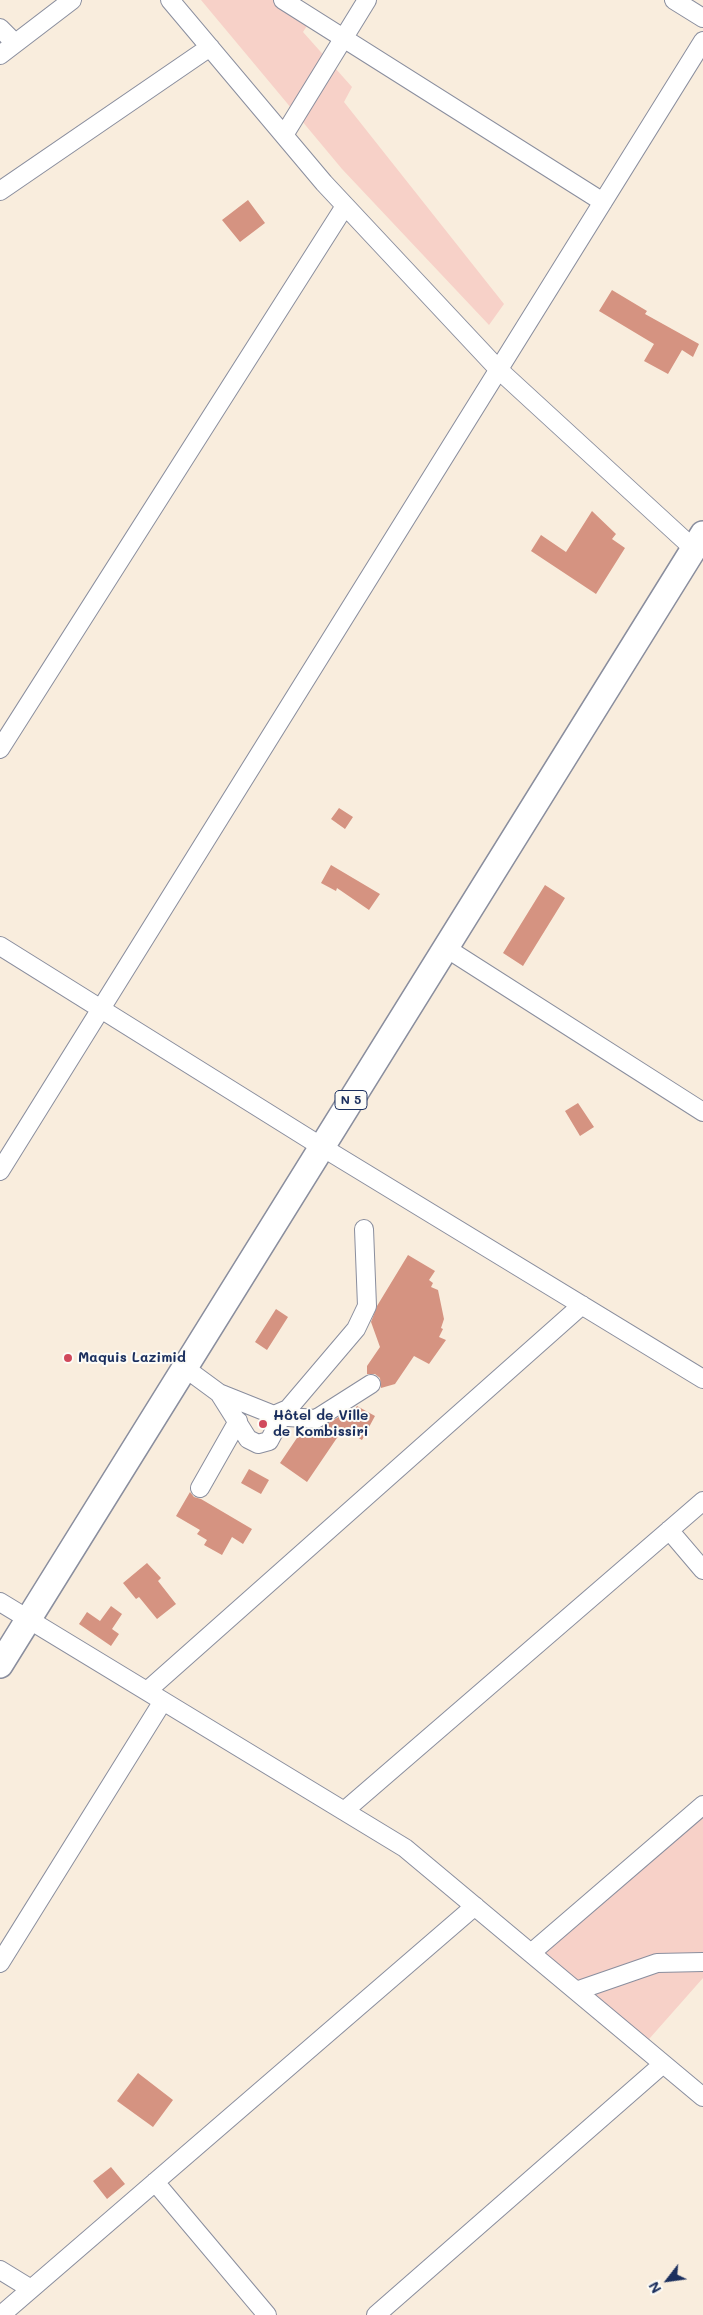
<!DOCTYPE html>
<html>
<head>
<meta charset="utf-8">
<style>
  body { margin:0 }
  #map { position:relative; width:703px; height:2315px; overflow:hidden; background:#f9eddd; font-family:Mali,sans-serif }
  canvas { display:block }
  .north { position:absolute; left:643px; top:2255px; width:50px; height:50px; -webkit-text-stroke:4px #fdfcf7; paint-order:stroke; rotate:240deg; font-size:14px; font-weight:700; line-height:20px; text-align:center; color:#1b2f5e }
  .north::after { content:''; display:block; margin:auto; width:18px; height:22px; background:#1b2f5e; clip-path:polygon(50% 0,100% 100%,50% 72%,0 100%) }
</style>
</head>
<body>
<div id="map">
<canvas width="703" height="2315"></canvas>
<div class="north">N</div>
</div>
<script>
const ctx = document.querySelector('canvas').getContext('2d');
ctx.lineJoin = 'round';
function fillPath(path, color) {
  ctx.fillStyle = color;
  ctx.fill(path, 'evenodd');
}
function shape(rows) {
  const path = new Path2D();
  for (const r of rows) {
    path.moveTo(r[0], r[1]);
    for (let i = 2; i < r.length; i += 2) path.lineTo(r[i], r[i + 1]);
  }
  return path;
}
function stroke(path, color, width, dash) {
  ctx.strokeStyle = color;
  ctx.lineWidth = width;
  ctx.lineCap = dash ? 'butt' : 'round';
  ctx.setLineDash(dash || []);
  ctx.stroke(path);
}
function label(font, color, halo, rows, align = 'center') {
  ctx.font = font + ' Mali,sans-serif';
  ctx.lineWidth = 4;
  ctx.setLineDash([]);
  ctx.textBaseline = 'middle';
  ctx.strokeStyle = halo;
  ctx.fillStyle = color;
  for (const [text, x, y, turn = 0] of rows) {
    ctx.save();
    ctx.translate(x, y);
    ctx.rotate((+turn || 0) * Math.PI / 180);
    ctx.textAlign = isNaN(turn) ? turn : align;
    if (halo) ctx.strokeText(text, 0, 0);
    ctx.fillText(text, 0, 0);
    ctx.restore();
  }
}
fillPath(shape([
  [201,0,283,0,312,18,303,32,352,87,344,102,504,304,489,325,342,169],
  [703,1805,703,1978,642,2047,531,1953]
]), '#f7d1c8');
fillPath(shape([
  [248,200,265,223,240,242,222,220],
  [612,290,647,311,645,314,699,344,693,357,682,350,668,374,644,361,654,344,599,311],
  [592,511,616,534,612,539,625,548,596,594,531,551,541,535,566,552],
  [339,808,353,817,345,829,331,819],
  [331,865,380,894,369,910,337,888,336,891,321,883],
  [545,885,565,898,523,966,503,953],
  [578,1103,594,1127,580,1136,565,1111],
  [408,1255,435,1271,429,1280,433,1283,431,1287,438,1290,444,1319,441,1328,443,1329,439,1337,446,1340,429,1364,414,1356,395,1384,381,1388,380,1378,375,1374,367,1374,367,1366,380,1347,371,1322,377,1306],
  [276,1309,288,1317,267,1350,255,1342],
  [357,1406,375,1416,362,1440,343,1429,307,1482,280,1463,303,1429,316,1430,320,1432,322,1427,342,1415,349,1418],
  [249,1469,269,1480,261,1494,241,1483],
  [190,1492,194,1497,201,1499,252,1529,243,1544,232,1537,222,1555,204,1545,207,1540,197,1534,200,1530,176,1516],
  [147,1563,161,1578,158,1581,176,1604,157,1619,139,1597,136,1599,123,1583],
  [111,1606,122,1614,112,1629,119,1634,111,1646,79,1624,87,1612,100,1621],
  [138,2073,173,2100,153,2127,117,2101],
  [111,2167,125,2184,107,2199,93,2181]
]), '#d59381');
const minor = shape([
  [170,0,324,183,499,370,694,549],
  [283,0,603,202],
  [674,0,703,18],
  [0,28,15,43],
  [0,55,72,0],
  [284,135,367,0],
  [0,191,210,47],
  [0,749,345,206],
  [0,946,322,1147,703,1379],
  [446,948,703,1112],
  [0,1171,703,41],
  [185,1368,219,1393,248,1439,258,1444,269,1441,278,1424,274,1415,219,1393],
  [274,1415,288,1409,356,1329,367,1306,364,1229],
  [275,1416,316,1419,371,1384],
  [200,1488,238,1421],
  [669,1530,703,1570],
  [0,1602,405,1848,703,2097],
  [147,1691,582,1305],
  [344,1811,703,1501],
  [531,1953,703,1805],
  [0,1963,163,1701],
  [576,1991,657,1963,703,1962],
  [155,2182,267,2315],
  [0,2270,31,2289],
  [1,2315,475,1906],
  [376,2315,663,2064]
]);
const highway = shape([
  [0,1665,703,534]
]);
stroke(minor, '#8a8e9e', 20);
stroke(highway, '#8a8e9e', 28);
stroke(minor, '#fff', 18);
stroke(highway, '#fff', 25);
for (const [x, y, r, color] of [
  [68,1358,5,"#d1495b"],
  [263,1424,5,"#d1495b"]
]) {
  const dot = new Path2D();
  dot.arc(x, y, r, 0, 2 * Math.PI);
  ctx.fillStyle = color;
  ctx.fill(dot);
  stroke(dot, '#fdfcf7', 2);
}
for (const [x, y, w] of [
  [351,1100,32]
]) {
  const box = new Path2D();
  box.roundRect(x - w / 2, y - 9.5, w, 19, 4);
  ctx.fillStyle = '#fdfcf7';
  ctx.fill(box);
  stroke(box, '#1b2f5e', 1);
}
label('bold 12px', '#1b2f5e', null, [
  ["N 5",351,1100]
]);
label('bold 14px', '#1b2f5e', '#fdfcf7', [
  ["Maquis Lazimid",78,1358],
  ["Hôtel de Ville",273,1416],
  ["de Kombissiri",273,1432]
], 'left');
</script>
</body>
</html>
